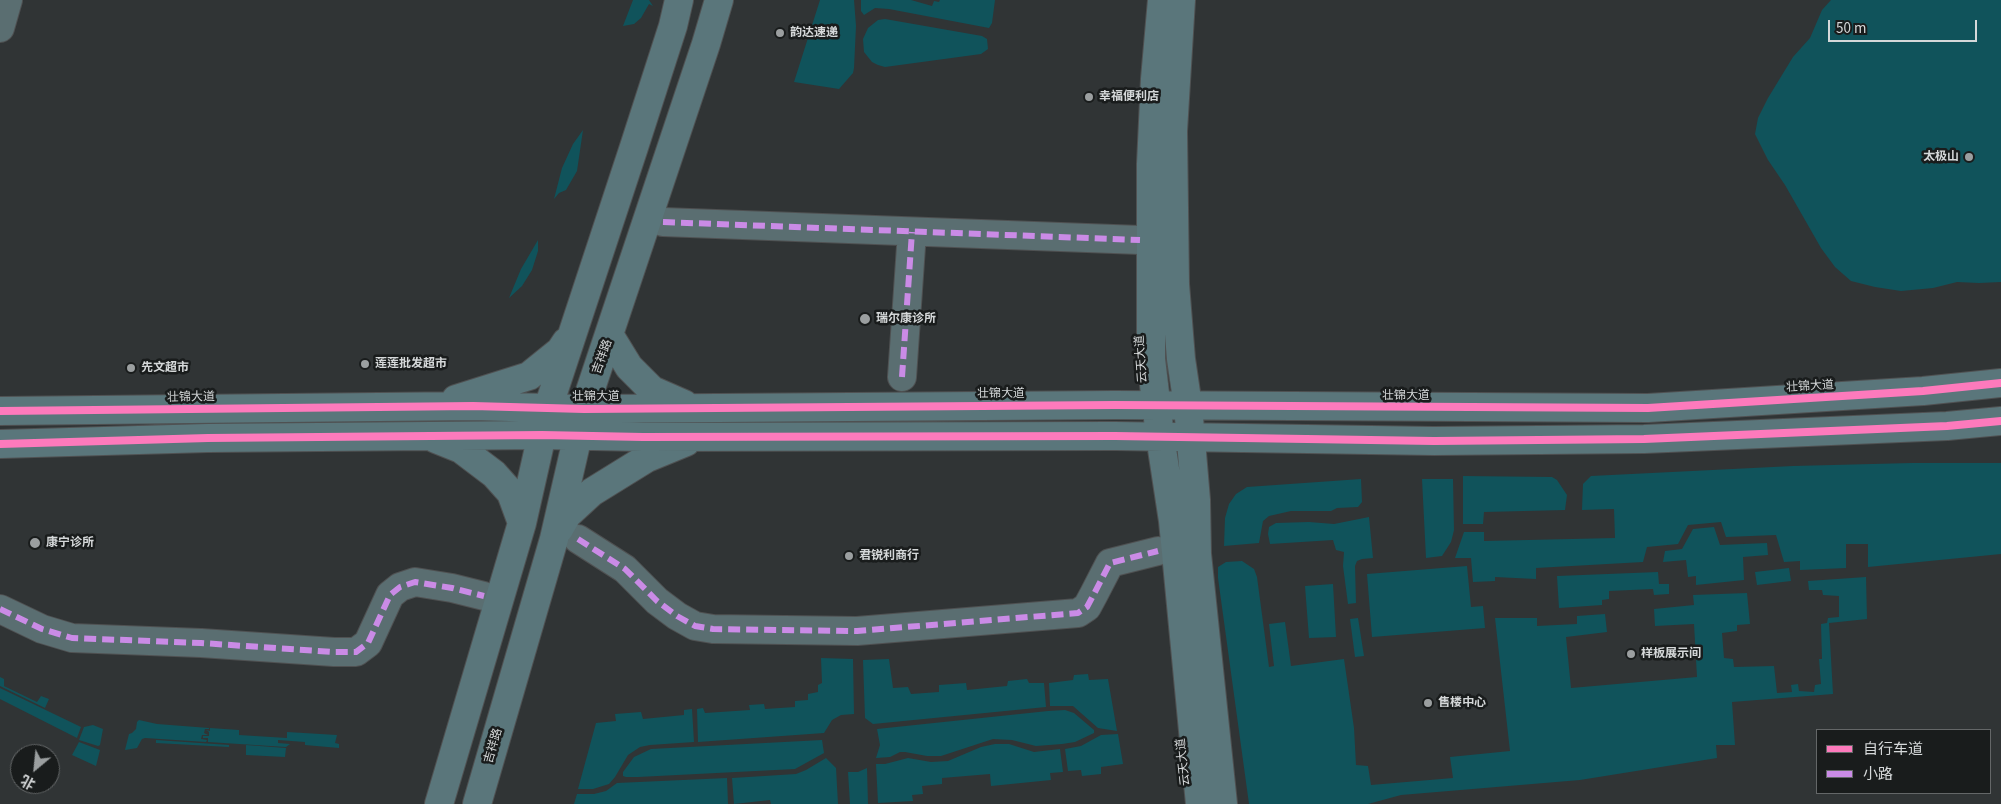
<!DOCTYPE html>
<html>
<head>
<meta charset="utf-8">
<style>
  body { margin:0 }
  #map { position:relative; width:2001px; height:804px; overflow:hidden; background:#303435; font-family:"Source Sans 3","Noto Sans SC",sans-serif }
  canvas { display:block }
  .legend { position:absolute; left:1816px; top:729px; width:175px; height:65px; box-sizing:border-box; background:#191c1c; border:1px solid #646768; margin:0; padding:6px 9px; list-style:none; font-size:15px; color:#d5d8d9 }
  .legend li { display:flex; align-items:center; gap:10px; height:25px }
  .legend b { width:25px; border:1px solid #646768 }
  .north { position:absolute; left:10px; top:744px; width:50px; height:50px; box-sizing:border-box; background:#191c1c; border:1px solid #646768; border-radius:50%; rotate:208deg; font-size:14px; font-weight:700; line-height:20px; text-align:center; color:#d5d8d9 }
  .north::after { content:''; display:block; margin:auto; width:18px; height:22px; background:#9b9fa0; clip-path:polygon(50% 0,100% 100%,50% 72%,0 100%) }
  .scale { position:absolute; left:1828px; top:20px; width:149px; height:22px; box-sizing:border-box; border:2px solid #d5d8d9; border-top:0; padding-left:6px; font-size:15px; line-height:18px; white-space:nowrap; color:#d5d8d9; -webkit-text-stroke:4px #191c1c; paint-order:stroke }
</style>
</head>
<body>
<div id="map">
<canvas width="2001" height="804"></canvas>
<ul class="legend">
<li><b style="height:6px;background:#fd7abc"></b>自行车道</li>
<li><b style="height:6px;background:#ca8be6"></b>小路</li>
</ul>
<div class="north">北</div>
<div class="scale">50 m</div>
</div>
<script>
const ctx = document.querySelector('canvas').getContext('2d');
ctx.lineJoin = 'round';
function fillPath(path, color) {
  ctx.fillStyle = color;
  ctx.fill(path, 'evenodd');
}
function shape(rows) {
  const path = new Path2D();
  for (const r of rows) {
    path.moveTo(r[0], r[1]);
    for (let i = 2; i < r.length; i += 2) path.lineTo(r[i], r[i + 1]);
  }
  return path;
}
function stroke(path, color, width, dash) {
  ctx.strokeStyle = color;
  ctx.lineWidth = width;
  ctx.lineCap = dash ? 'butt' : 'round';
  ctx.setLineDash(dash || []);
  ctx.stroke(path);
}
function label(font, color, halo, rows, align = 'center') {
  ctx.font = font + ' "Source Sans 3","Noto Sans SC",sans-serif';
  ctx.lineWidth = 5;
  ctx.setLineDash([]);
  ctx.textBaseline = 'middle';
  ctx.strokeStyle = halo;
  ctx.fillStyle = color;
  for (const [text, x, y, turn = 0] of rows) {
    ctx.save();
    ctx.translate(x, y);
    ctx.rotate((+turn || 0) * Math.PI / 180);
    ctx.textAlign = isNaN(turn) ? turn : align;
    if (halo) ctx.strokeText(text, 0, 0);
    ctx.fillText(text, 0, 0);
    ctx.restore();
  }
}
fillPath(shape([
  [633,0,649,0,653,6,649,4,641,18,634,24,623,26],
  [820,0,854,0,856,26,854,68,853,73,839,89,794,82],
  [861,0,911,0,932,6,934,1,939,2,940,0,995,0,992,23,989,28,889,9,875,8,864,15,861,11],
  [1831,0,2001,0,2001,282,1979,283,1957,282,1933,288,1901,291,1875,287,1851,281,1835,267,1821,248,1785,185,1768,160,1755,134,1758,118,1768,98,1793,57,1810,38,1822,10],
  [885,19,982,36,987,39,988,49,981,54,885,67,878,65,872,62,864,52,863,39,868,28,878,20],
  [583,130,577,171,566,190,559,193,554,199,562,168,573,144],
  [538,240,538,251,532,270,522,286,509,298,521,269],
  [1912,463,2001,463,2001,554,1868,567,1868,544,1846,544,1846,568,1800,570,1800,561,1784,562,1776,535,1726,537,1721,522,1688,525,1678,544,1647,547,1643,562,1536,568,1536,579,1495,577,1495,581,1473,582,1471,558,1455,558,1464,532,1484,532,1484,541,1615,538,1614,509,1582,510,1583,484,1591,476,1793,466],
  [1463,476,1552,477,1557,480,1567,495,1565,510,1484,512,1483,524,1463,524],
  [1361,479,1362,502,1358,507,1337,508,1331,511,1291,511,1269,516,1263,521,1259,543,1224,546,1225,518,1229,504,1236,494,1247,487],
  [1422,479,1453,479,1454,530,1451,542,1442,556,1426,558],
  [1369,517,1373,558,1362,559,1357,561,1355,566,1356,603,1348,604,1343,566,1344,552,1336,550,1333,540,1270,544,1268,534,1269,527,1276,523,1309,522,1334,524],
  [1714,527,1720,545,1767,543,1768,555,1743,557,1744,580,1696,585,1696,576,1688,577,1686,560,1663,562,1665,551,1682,549,1693,529],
  [1242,561,1254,569,1257,577,1269,667,1274,666,1269,624,1285,622,1291,666,1344,659,1354,728,1356,765,1368,766,1371,785,1453,778,1450,757,1510,751,1495,618,1537,618,1537,626,1577,624,1577,616,1605,614,1607,632,1566,637,1571,688,1697,677,1694,624,1655,626,1654,609,1694,605,1693,595,1747,593,1750,624,1737,625,1737,631,1722,633,1724,658,1733,659,1734,667,1774,666,1777,693,1792,692,1791,685,1798,684,1799,691,1814,692,1815,685,1821,684,1819,659,1822,659,1821,624,1827,623,1828,618,1839,617,1839,596,1823,595,1822,590,1809,590,1808,581,1866,577,1867,619,1829,623,1833,694,1732,702,1735,745,1716,745,1717,758,1580,780,1401,795,1368,804,1249,804,1218,578,1218,567,1226,562],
  [1467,566,1471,607,1483,606,1485,628,1372,637,1367,574],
  [1789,568,1791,581,1757,585,1755,572],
  [1658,572,1659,584,1669,584,1669,594,1654,595,1653,589,1609,591,1609,599,1602,600,1602,605,1559,608,1557,576],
  [1333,584,1336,637,1309,638,1305,586],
  [1358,618,1364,656,1355,657,1350,619],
  [821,658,853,659,854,714,841,715,832,720,824,733,698,742,697,709,703,708,705,713,750,710,749,705,764,704,765,709,795,707,795,701,808,700,808,694,818,692,818,685,822,683],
  [889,659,893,688,908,687,911,694,939,692,939,685,966,683,967,690,1007,686,1008,681,1027,679,1029,683,1044,683,1046,707,873,724,865,718,863,660],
  [1088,674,1089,680,1108,679,1117,731,1098,728,1073,706,1050,706,1049,683,1073,680,1074,675],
  [0,677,4,679,4,686,37,702,41,696,49,699,45,708,0,686],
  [0,688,81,727,77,738,0,699],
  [692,709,694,742,650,745,640,747,628,755,615,777,609,784,593,789,578,789,596,723,616,721,615,714,641,712,643,719,684,715,684,710],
  [1065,710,1074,713,1094,730,1094,733,1075,742,1062,744,1036,746,1012,740,993,739,941,756,927,756,905,752,900,752,890,757,876,758,880,745,877,729,1048,711],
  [139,720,157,724,209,728,209,729,205,729,204,733,208,735,202,735,201,739,207,740,206,742,145,738,142,739,137,748,125,750,129,734,132,733,136,729,137,722],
  [93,725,103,729,100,745,98,746,79,740,84,727],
  [210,728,239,730,239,735,287,738,287,732,337,735,335,743,339,744,339,748,305,745,305,742,278,740,278,743,290,744,286,747,208,742,208,738,203,738,203,736,209,736,209,732,206,730,210,731],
  [1118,734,1123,764,1101,767,1101,774,1082,776,1081,770,1068,771,1065,749,1081,746,1101,735],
  [156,740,229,745,229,747,156,743],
  [822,740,824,753,795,769,638,777,626,777,623,776,623,772,634,757,651,749],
  [79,742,100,750,96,766,72,755],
  [995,744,1009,744,1034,752,1060,749,1063,772,1050,773,1051,780,991,786,990,774,942,778,942,784,922,786,923,794,912,795,913,801,878,803,876,764,885,764,908,758,931,762,948,761,981,747],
  [246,745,286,748,285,757,246,755],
  [826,758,836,768,838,804,771,804,770,800,734,804,732,778,796,774,806,770],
  [867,768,868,804,850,804,848,772,858,772],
  [727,778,728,804,574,804,577,794,594,794,606,791,617,783]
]), '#10535b');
const minor = shape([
  [0,28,8,0],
  [663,222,1140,240],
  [902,377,912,232],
  [578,539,625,569,657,601,677,616,695,626,713,629,857,631,1078,613,1087,607,1094,594,1110,563,1158,551],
  [0,609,42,629,72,638,201,643,334,652,356,652,368,643,390,595,400,587,415,582,452,588,484,596]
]);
const major = shape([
  [1162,0,1155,79,1151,164,1151,359,1160,436,1173,521,1200,804],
  [1181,0,1173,131,1175,284,1181,359,1188,406,1196,500,1197,554,1223,804],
  [610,336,629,367,652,390,684,404],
  [456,399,529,376,560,351,566,342],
  [0,411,473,406,584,409,1115,405,1648,408,1923,391,2001,383],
  [436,439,461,449,494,474,511,493,522,523],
  [0,444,208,438,542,435,643,437,1115,436,1434,441,1644,439,1947,426,2001,421],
  [559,529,567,515,592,492,647,458,686,442],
  [439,804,522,523,548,408,634,147,673,26,679,0],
  [477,804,554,539,584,409,706,44,719,0]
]);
stroke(minor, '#4f5152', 30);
stroke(major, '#4f5152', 30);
stroke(minor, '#5a6e71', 28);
stroke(major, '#5a767b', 28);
stroke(shape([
  [663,222,1140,240],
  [902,377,912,232],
  [578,539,625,569,657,601,677,616,695,626,713,629,857,631,1078,613,1087,607,1094,594,1110,563,1158,551],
  [0,609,42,629,72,638,201,643,334,652,356,652,368,643,390,595,400,587,415,582,452,588,484,596]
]), '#ca8be6', 6, [12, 6]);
stroke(shape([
  [0,411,473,406,584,409,1115,405,1648,408,1923,391,2001,383],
  [0,444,208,438,542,435,643,437,1115,436,1434,441,1644,439,1947,426,2001,421]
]), '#fd7abc', 8);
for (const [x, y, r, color] of [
  [780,33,5,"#9b9fa0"],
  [1089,97,5,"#9b9fa0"],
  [1969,157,5,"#9b9fa0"],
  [865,319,6,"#9b9fa0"],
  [365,364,5,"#9b9fa0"],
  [131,368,5,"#9b9fa0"],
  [35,543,6,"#9b9fa0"],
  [849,556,5,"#9b9fa0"],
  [1631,654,5,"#9b9fa0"],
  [1428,703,5,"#9b9fa0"]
]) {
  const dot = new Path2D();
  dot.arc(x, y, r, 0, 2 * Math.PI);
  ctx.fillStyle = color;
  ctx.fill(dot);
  stroke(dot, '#191c1c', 2);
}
label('bold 12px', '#d5d8d9', '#191c1c', [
  ["韵达速递",790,33],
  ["幸福便利店",1099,97],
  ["太极山",1959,157,"right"],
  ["瑞尔康诊所",876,319],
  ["莲莲批发超市",375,364],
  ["先文超市",141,368],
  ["康宁诊所",46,543],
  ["君锐利商行",859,556],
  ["样板展示间",1641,654],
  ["售楼中心",1438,703]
], 'left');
label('12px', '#d5d8d9', '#191c1c', [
  ["吉祥路",603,357,-70],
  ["云天大道",1142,359,-94],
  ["壮锦大道",1810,387,-3],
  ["壮锦大道",1001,394],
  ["壮锦大道",1406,396],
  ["壮锦大道",596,397],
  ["壮锦大道",191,398,-1],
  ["吉祥路",494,746,-74],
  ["云天大道",1184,762,-96]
]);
</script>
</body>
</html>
